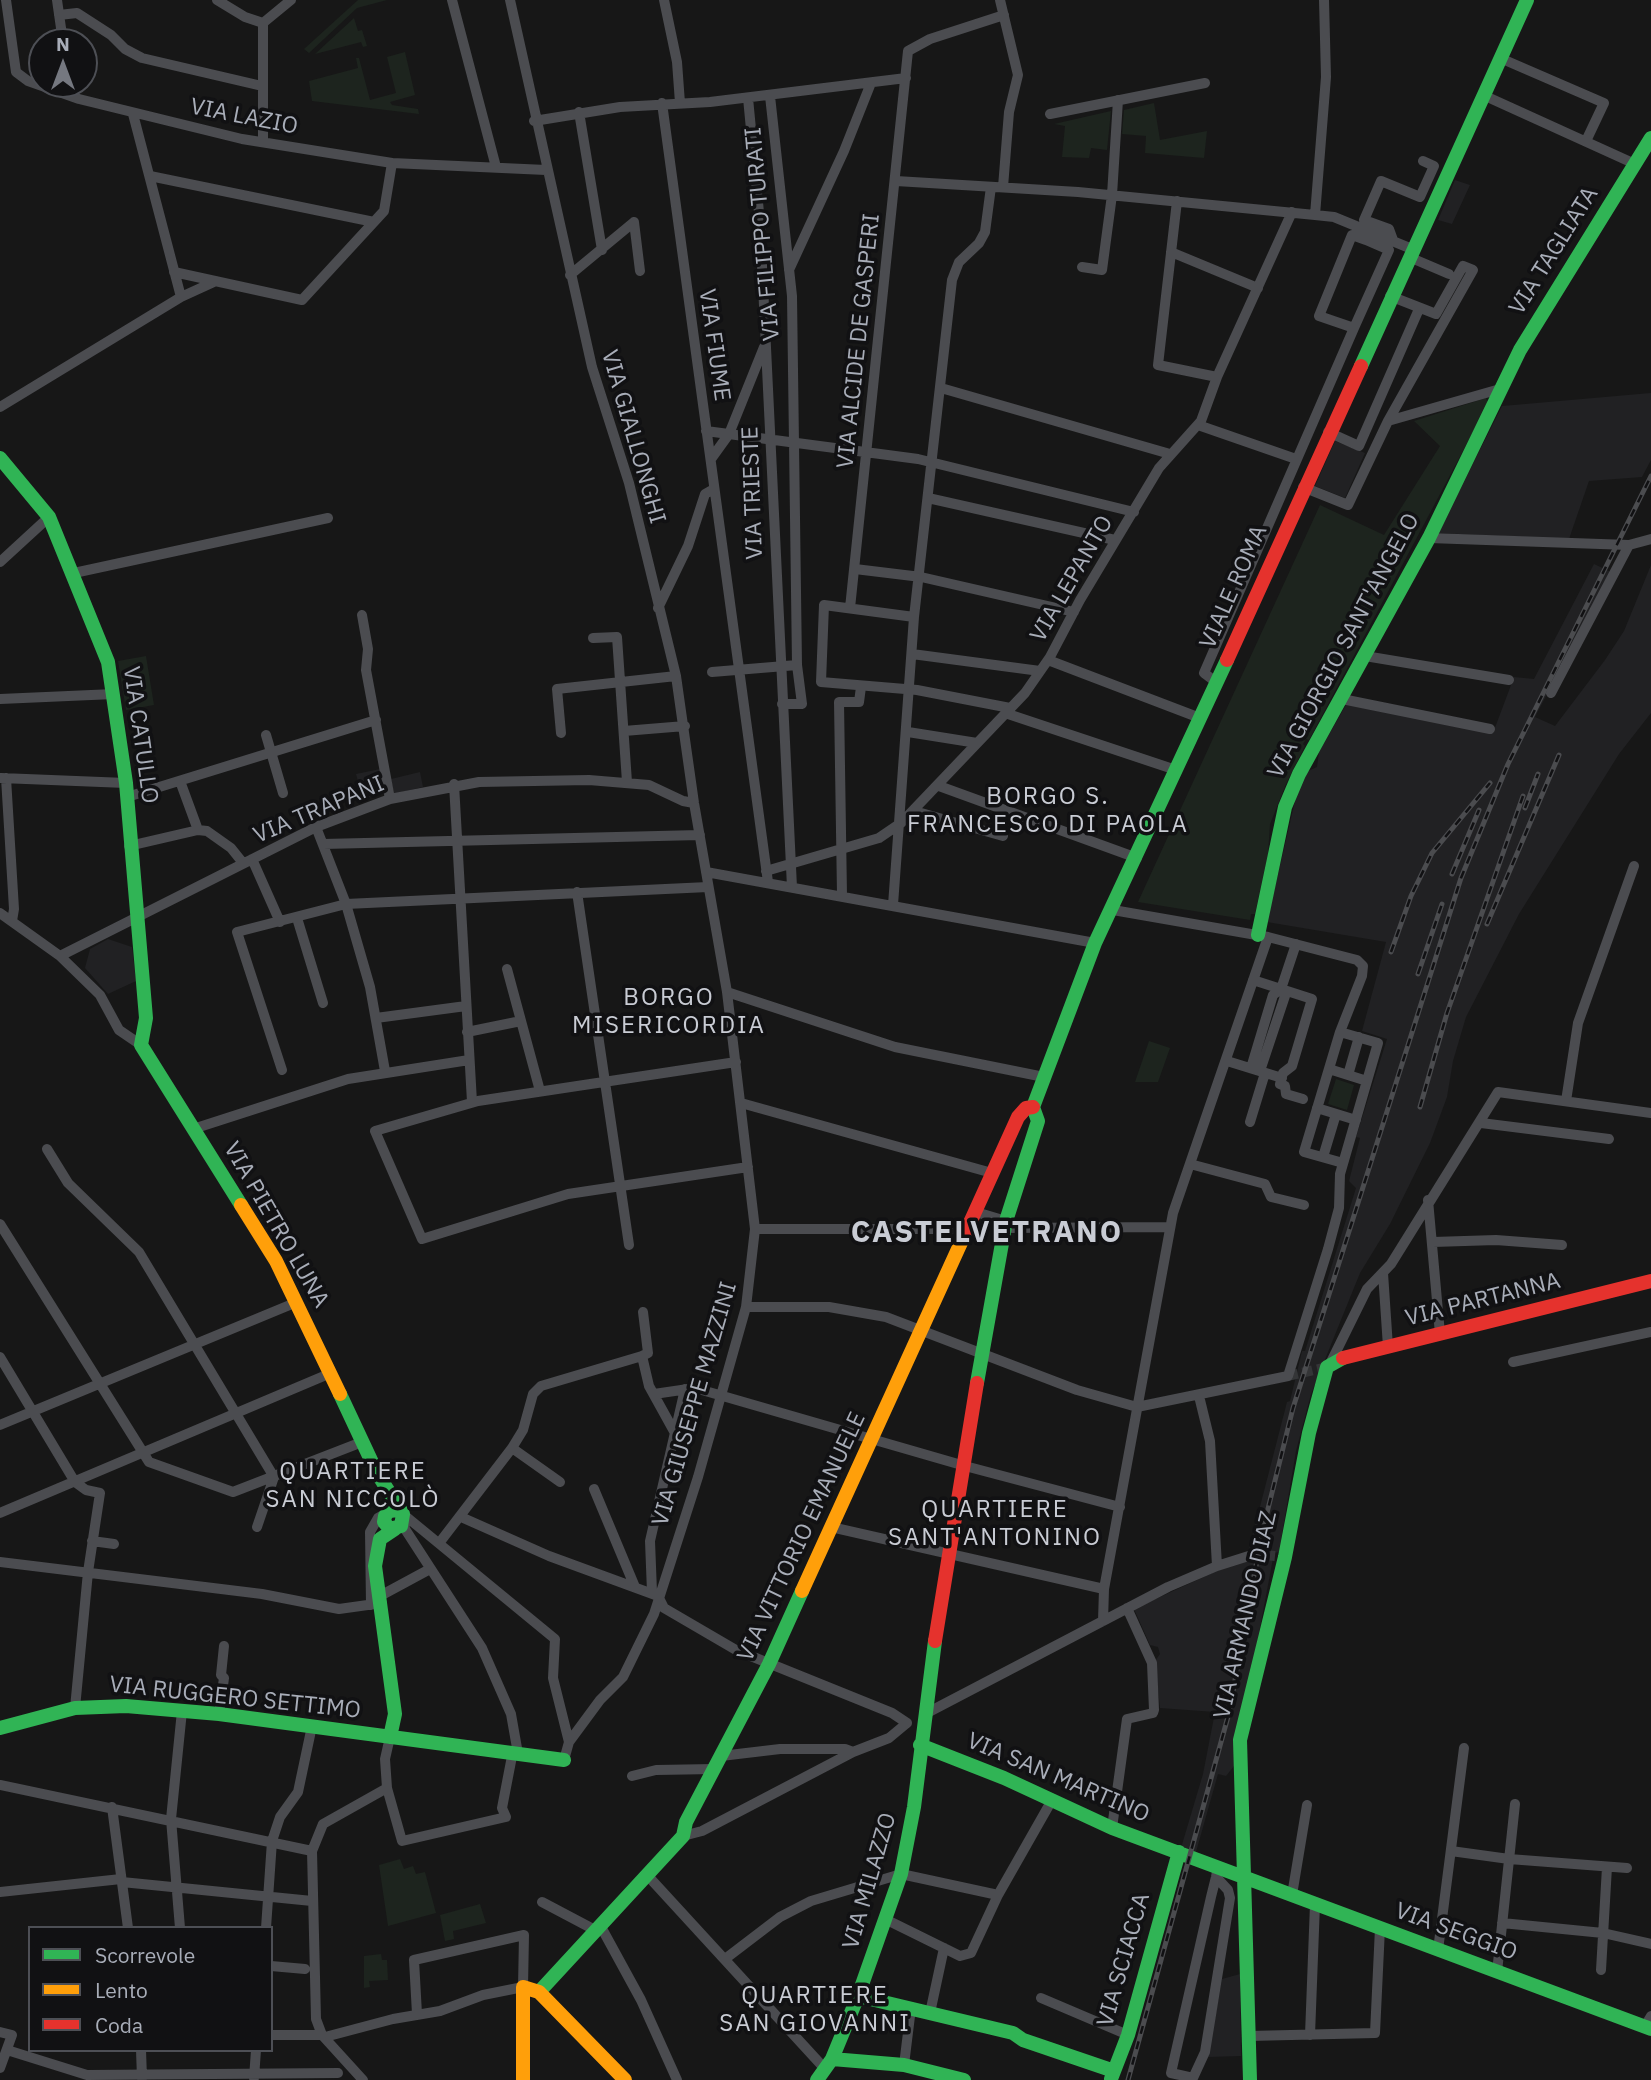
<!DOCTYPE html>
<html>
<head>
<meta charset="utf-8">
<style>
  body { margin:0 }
  #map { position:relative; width:1651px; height:2080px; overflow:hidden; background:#171717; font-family:"IBM Plex Sans",sans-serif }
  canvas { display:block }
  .legend { position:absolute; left:28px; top:1926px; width:245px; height:126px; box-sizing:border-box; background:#111113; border:2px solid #4d4f55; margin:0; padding:9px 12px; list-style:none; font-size:21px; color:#a8adb8 }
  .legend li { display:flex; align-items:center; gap:14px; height:35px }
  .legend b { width:35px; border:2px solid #4d4f55 }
  .north { position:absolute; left:28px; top:28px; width:70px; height:70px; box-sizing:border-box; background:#111113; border:2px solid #4d4f55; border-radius:50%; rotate:0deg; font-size:19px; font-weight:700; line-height:28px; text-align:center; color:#a8adb8 }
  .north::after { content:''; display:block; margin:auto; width:24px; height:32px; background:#757880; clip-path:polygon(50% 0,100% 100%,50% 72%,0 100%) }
</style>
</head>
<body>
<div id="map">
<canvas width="1651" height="2080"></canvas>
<ul class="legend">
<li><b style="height:9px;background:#30b455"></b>Scorrevole</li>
<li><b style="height:9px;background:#ff9f0a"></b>Lento</li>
<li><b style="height:9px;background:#e5322d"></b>Coda</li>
</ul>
<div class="north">N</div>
</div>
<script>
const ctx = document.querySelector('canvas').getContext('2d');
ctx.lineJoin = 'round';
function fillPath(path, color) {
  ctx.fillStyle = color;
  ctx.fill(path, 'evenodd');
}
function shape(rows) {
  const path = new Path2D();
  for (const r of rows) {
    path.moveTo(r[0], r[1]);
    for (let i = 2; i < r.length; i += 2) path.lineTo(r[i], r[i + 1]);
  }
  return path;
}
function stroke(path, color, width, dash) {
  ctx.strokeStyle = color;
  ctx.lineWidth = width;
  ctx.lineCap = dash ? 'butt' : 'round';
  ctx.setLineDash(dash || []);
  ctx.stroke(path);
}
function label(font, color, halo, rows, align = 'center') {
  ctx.font = font + ' "IBM Plex Sans",sans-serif';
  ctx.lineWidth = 7;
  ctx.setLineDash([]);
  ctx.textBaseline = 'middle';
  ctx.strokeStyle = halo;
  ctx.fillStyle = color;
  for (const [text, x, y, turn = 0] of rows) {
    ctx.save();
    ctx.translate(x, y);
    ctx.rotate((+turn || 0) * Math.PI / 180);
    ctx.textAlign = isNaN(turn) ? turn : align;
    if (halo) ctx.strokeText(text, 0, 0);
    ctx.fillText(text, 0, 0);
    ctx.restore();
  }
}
fillPath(shape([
  [1455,180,1470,185,1452,224,1438,220],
  [1651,393,1651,460,1642,477,1589,481,1569,539,1438,533,1502,406],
  [1335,441,1365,453,1345,498,1315,486],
  [1594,564,1611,572,1535,717,1555,726,1605,660,1624,631,1651,565,1651,713,1619,754,1519,914,1466,1017,1453,1061,1447,1097,1430,1143,1390,1224,1360,1273,1311,1394,1296,1451,1279,1552,1274,1553,1234,1766,1226,1776,1218,1774,1196,1852,1181,1848,1203,1774,1215,1712,1160,1708,1155,1661,1160,1654,1158,1647,1150,1645,1134,1609,1247,1557,1287,1402,1290,1401,1302,1351,1305,1351,1356,1188,1349,1181,1360,1138,1356,1137,1387,1039,1362,1031,1386,942,1267,922,1298,788,1308,771,1317,767,1319,752,1347,703,1493,733,1514,677,1534,679],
  [380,769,384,794,363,799,356,774],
  [420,772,423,787,394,794,391,779],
  [108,939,132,947,136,981,108,994,85,968,90,949],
  [1240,1974,1241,2056,1208,2057,1222,1979]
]), '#212123');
fillPath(shape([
  [358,0,387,0,357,8,309,53,304,49],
  [354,18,358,31,362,30,367,46,363,47,361,42,315,54],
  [405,52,415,95,390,102,392,105,418,109,419,114,312,101,309,81,358,68,356,58,359,58,370,100,396,93,387,57],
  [1154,103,1160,140,1207,131,1204,158,1145,153,1146,136,1122,134,1124,110],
  [1111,111,1107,150,1091,148,1089,158,1062,157,1065,126,1054,124],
  [1486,398,1488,404,1309,740,1306,739,1303,744,1305,746,1286,784,1270,824,1268,854,1255,914,1251,914,1250,920,1138,902,1320,505,1384,535,1440,446,1414,421],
  [146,656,154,705,126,710,118,661],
  [1149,1041,1170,1048,1158,1082,1135,1082],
  [1336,1079,1354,1085,1347,1110,1328,1104],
  [400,1859,404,1869,413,1866,416,1874,425,1872,436,1913,388,1926,379,1865],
  [480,1904,486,1923,453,1931,454,1939,445,1941,440,1915],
  [381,1954,382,1960,387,1960,388,1980,369,1981,370,1987,364,1988,364,1956]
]), '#1d241e');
stroke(shape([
  [1288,1376,1327,1367],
  [1255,1554,1275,1556]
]), '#343537', 10, [10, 5]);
stroke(shape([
  [6,0,16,72,28,81,79,99,242,139,392,163,546,170],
  [57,0,63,42],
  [217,0,245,17,263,23,291,0],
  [452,0,496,167],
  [510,0,592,367,629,483,676,676,694,803,727,992,755,1229,746,1307,698,1477,654,1614,623,1677,600,1700,569,1742],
  [664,0,677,62,680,103],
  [1000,0,1018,75,1009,112,1003,187],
  [59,15,77,13,111,35,125,49,142,58,262,86],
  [1500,58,1604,103,1586,141],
  [1483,95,1635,164],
  [770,96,792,296,797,665,802,704,782,704],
  [748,98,760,223,792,887],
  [662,103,768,882],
  [579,112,602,250],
  [133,114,181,297],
  [1050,114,1205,83],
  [534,121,620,107,710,102,906,78],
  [263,142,263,23],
  [150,176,374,222],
  [896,181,1078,192,1315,215,1334,217,1412,249],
  [1177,201,1158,365,1217,377],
  [1315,215,1326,77,1324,0],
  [634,222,640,271],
  [1366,240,1352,235,1319,316,1354,328,1389,250,1366,240,1370,231],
  [1393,240,1389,229,1364,220,1381,181,1420,197,1434,166,1423,161],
  [1171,252,1258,288],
  [1409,257,1449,274],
  [1082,267,1102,270,1112,195,1118,100],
  [789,270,844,151,871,83],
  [174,272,302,300,384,211,392,163],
  [570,275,634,222],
  [941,388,1170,454],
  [0,407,181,297,216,281],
  [1388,421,1473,270,1463,266,1436,314,1390,296],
  [1198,425,1296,459],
  [706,431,918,459,1134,512],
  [1328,432,1359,446,1419,309],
  [711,459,729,434,764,347],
  [1303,487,1348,505,1388,421,1500,389],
  [928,498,1115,540],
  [1429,538,1629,545,1651,539],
  [0,562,49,517],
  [855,569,921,577,1074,612],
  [74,573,328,518],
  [658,608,688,546,705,494,712,490],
  [850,608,908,51,930,39,1004,15],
  [362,615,368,649,366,670,390,799],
  [914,617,824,605,821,682,917,690,1010,708],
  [593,638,617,637,627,782],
  [912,654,1040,671],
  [1365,656,1509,680],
  [1048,660,1200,718],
  [712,672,797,665],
  [1216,682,1204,673,1354,328],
  [1551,693,1629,545],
  [0,699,114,694],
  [1342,699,1490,729],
  [1005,713,1176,770],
  [624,731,685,726],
  [908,732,977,743],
  [561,733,557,689,676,676],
  [266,735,283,793],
  [1,778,126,783],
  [6,778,14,909,12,921],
  [180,781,198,830,207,831,231,848,243,863],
  [454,784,472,1102],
  [939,786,1137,858],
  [127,797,376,720],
  [914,811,1003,836],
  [316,827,346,904,370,987,385,1071],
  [323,844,700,835],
  [129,846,198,830],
  [252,859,280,922],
  [766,871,879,838,901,823,1025,693,1050,657,1080,600,1159,468,1201,421,1217,377,1292,212],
  [706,872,1095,943],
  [577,892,629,1245],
  [842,895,839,702,859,702,861,687],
  [893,905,914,617,952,280,959,262,979,243,985,232,991,187],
  [1113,910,1268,937,1357,960,1363,966,1362,976,1340,1032,1304,1152,1343,1163],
  [0,913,60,956,100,995,119,1030,141,1045],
  [297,918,323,1003],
  [60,956,316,827,390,799,479,782,589,780,649,785,683,801,694,803],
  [507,969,540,1091],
  [1253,980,1312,999,1292,1066,1283,1073,1280,1084,1285,1086,1286,1094,1303,1099],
  [727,992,895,1047,1044,1077],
  [376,1018,466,1006],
  [467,1032,521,1021],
  [1227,1061,1282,1078],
  [736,1062,478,1101,375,1131,422,1239,568,1194,748,1167],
  [1251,1068,1273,995,1281,989],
  [1329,1069,1367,1081],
  [282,1070,237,932,346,904,708,887],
  [1260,1071,1285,996,1281,989,1296,944],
  [1348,1075,1359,1037],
  [1566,1101,1578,1023,1634,866],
  [741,1103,992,1173],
  [1317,1108,1356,1120],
  [1250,1122,1265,1073],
  [1481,1123,1609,1139],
  [193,1129,348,1079,469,1060],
  [47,1149,68,1183,139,1252,274,1477,257,1527],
  [1323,1157,1336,1114],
  [1190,1164,1265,1184,1271,1197,1304,1205],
  [1428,1200,1440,1334],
  [976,1212,1006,1221],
  [0,1224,149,1462,233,1492,362,1442],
  [1005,1228,1170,1227],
  [755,1229,969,1229],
  [1433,1242,1496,1240,1562,1245],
  [1383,1273,1388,1347],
  [746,1307,829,1307,886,1317,1077,1390,1137,1407,1288,1376,1328,1249,1339,1208,1340,1174,1378,1043,1340,1032],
  [642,1356,649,1386,675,1433],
  [642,1356,648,1353,643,1312],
  [0,1357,75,1482,86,1490,100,1493,88,1572,75,1708],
  [1513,1362,1651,1332],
  [1330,1364,1367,1289,1391,1264,1498,1092,1651,1113],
  [654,1394,695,1388,965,1466,1120,1507],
  [1199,1396,1210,1441,1217,1566],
  [0,1425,297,1302],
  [512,1448,560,1482],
  [594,1489,635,1587],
  [0,1513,331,1373],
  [403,1514,555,1639,553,1678,569,1742,564,1760],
  [461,1517,549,1556,658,1596],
  [831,1527,1104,1589],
  [92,1541,114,1544],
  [440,1542,512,1448,523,1430,533,1394,541,1386,642,1356],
  [0,1562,262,1594,339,1609,382,1603],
  [652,1592,650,1541,685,1389],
  [380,1596,430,1569],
  [658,1596,664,1608,736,1650,892,1713,907,1723],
  [371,1605,370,1532,378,1518,389,1512],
  [1103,1621,1104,1589,1173,1213,1268,937],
  [219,1714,224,1678,221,1675,224,1646],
  [925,1714,1168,1587,1217,1566,1255,1554],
  [390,1737,385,1759,387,1788,402,1841,506,1817,502,1808,513,1751,517,1748,511,1714,482,1648,405,1529,404,1520],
  [721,1756,780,1749,845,1749,853,1752],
  [632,1776,656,1770,714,1769],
  [0,1785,312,1851],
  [112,1807,128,1928],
  [1112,1828,1127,1719,1153,1713,1154,1710,1152,1663,1127,1608],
  [683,1836,702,1831,853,1752,889,1738,907,1723],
  [1451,1851,1509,1859,1627,1868],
  [648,1876,826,2070],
  [1216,1877,1228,1890,1230,1898,1205,2052,1193,2078,1171,2073,1211,1897,1216,1877,1218,1866],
  [122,1882,312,1901],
  [0,1892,121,1879],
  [1292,1895,1307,1805],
  [542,1902,595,1930],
  [887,1920,960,1956,971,1953,998,1895,1052,1800],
  [1502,1923,1603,1933,1651,1944],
  [600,1925,641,2000,677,2080],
  [180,1928,171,1819,182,1711],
  [266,1928,272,1841,280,1817,298,1792,312,1726],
  [1438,1950,1464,1748],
  [725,1959,780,1917,811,1901,901,1874,998,1895],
  [271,1966,305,1969],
  [1601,1970,1607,1867],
  [1497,1972,1515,1804],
  [1041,1998,1128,2035],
  [930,2013,944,1948],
  [1645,2026,1651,2016],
  [0,2032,12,2035,0,2068],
  [271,2035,322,2035],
  [1310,2035,1315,1904],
  [1249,2036,1375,2033,1380,1928],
  [325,2037,393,2019,440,2011,483,1995,523,1987,524,1935,414,1960,417,2014],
  [7,2050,87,2075,338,2073],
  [141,2050,142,2078],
  [904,2065,911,2008],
  [254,2078,256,2050],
  [363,2080,322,2035,316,2019,312,1851,323,1824,387,1788]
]), '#4b4c50', 10);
stroke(shape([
  [1361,366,1527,0],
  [0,458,49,517,108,662,126,783,146,1018,141,1045,241,1205],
  [1258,935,1285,807,1299,774,1429,538,1520,350,1651,138],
  [977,1383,1006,1221,1038,1121,1033,1107,1095,943,1227,660],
  [340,1394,377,1473,403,1514,401,1526,390,1529,384,1522,385,1516,389,1511,399,1510],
  [0,1728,75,1708,126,1706,219,1714,564,1760],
  [390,1737,395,1714,375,1566,380,1539,395,1529],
  [920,1745,1004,1778,1112,1828,1651,2029],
  [539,1992,683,1836,686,1822,769,1664,802,1591],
  [858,1996,1013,2033,1023,2040,1114,2071],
  [832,2059,904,2065,964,2080],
  [1111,2079,1128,2035,1179,1852],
  [817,2080,832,2059,858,1996,901,1874,914,1807,935,1641],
  [1250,2080,1240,1740,1285,1557,1309,1433,1327,1367,1343,1358]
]), '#30b455', 14);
stroke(shape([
  [241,1205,276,1261,340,1394],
  [802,1591,964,1236],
  [523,2080,523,1987,539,1992,625,2080]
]), '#ff9f0a', 14);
stroke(shape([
  [1227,660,1361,366],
  [964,1236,1018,1117,1026,1108,1033,1107],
  [1343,1358,1651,1281],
  [935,1641,977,1383]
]), '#e5322d', 14);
const rail = shape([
  [1525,808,1538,774],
  [1452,874,1479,810],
  [1487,924,1559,755],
  [1391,952,1411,896,1432,853,1490,783],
  [1418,974,1442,904],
  [1420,1107,1447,1013,1523,796],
  [1128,2080,1229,1713,1262,1533,1293,1408,1461,878,1508,764,1651,476]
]);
stroke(rail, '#4b4c4f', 5);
stroke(rail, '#111113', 2.5, [8]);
label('23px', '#a8adb8', '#111113', [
  ["VIA LAZIO",244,117,11],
  ["VIA FILIPPO TURATI",763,234,-95],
  ["VIA TAGLIATA",1554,251,-58],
  ["VIA ALCIDE DE GASPERI",859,341,-84],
  ["VIA FIUME",714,345,82],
  ["VIA GIALLONGHI",633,437,74],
  ["VIA TRIESTE",753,493,-92],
  ["VIA LEPANTO",1072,579,-60],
  ["VIALE ROMA",1234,587,-66],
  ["VIA GIORGIO SANT'ANGELO",1344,646,-62],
  ["VIA CATULLO",140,735,82],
  ["VIA TRAPANI",319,810,-23],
  ["VIA PIETRO LUNA",276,1225,60],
  ["VIA PARTANNA",1483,1300,-14],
  ["VIA GIUSEPPE MAZZINI",695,1404,-74],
  ["VIA VITTORIO EMANUELE",802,1537,-65],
  ["VIA ARMANDO DIAZ",1246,1615,-77],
  ["VIA RUGGERO SETTIMO",235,1698,6],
  ["VIA SAN MARTINO",1058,1778,23],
  ["VIA MILAZZO",870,1881,-74],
  ["VIA SEGGIO",1456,1932,20],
  ["VIA SCIACCA",1124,1960,-74]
]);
ctx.letterSpacing = '2px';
label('24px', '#c9ccd4', '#111113', [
  ["BORGO S.",1048,797],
  ["FRANCESCO DI PAOLA",1048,825],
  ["BORGO",669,998],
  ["MISERICORDIA",669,1026],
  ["QUARTIERE",353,1472],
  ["SAN NICCOLÒ",353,1500],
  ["QUARTIERE",995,1510],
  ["SANT'ANTONINO",995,1538],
  ["QUARTIERE",815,1996],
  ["SAN GIOVANNI",815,2024]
]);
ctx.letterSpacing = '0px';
ctx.letterSpacing = '2px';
label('bold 30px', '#c9ccd4', '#111113', [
  ["CASTELVETRANO",987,1233]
]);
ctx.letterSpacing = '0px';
</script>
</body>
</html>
